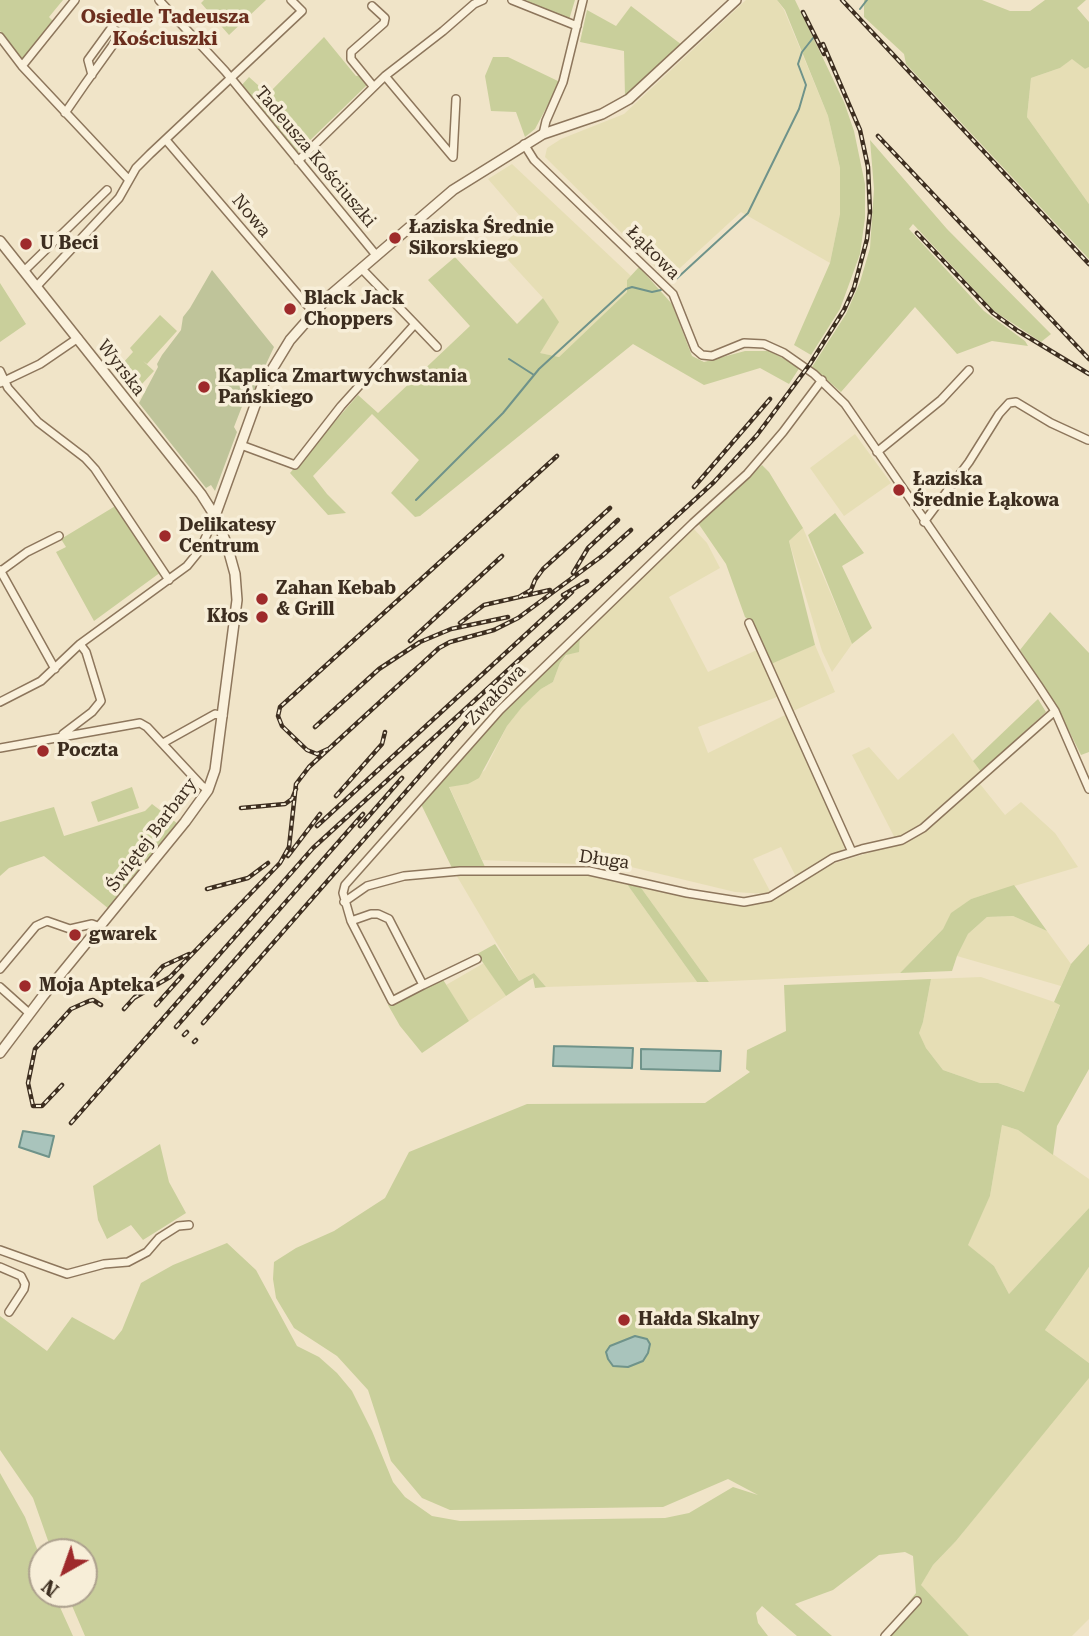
<!DOCTYPE html>
<html>
<head>
<meta charset="utf-8">
<style>
  body { margin:0 }
  #map { position:relative; width:1089px; height:1636px; overflow:hidden; background:#f0e4c8; font-family:"Roboto Serif",serif }
  canvas { display:block }
  .north { position:absolute; left:28px; top:1538px; width:70px; height:70px; box-sizing:border-box; background:#f7eed8; border:2px solid #ada18e; border-radius:50%; rotate:220deg; font-size:19px; font-weight:700; line-height:28px; text-align:center; color:#3d2e20 }
  .north::after { content:''; display:block; margin:auto; width:24px; height:32px; background:#9e2a2b; clip-path:polygon(50% 0,100% 100%,50% 72%,0 100%) }
</style>
</head>
<body>
<div id="map">
<canvas width="1089" height="1636"></canvas>
<div class="north">N</div>
</div>
<script>
const ctx = document.querySelector('canvas').getContext('2d');
ctx.lineJoin = 'round';
function fillPath(path, color) {
  ctx.fillStyle = color;
  ctx.fill(path, 'evenodd');
}
function shape(rows) {
  const path = new Path2D();
  for (const r of rows) {
    path.moveTo(r[0], r[1]);
    for (let i = 2; i < r.length; i += 2) path.lineTo(r[i], r[i + 1]);
  }
  return path;
}
function stroke(path, color, width, dash) {
  ctx.strokeStyle = color;
  ctx.lineWidth = width;
  ctx.lineCap = dash ? 'butt' : 'round';
  ctx.setLineDash(dash || []);
  ctx.stroke(path);
}
function label(font, color, halo, rows, align = 'center') {
  ctx.font = font + ' "Roboto Serif",serif';
  ctx.lineWidth = 7;
  ctx.setLineDash([]);
  ctx.textBaseline = 'middle';
  ctx.strokeStyle = halo;
  ctx.fillStyle = color;
  for (const [text, x, y, turn = 0] of rows) {
    ctx.save();
    ctx.translate(x, y);
    ctx.rotate((+turn || 0) * Math.PI / 180);
    ctx.textAlign = isNaN(turn) ? turn : align;
    if (halo) ctx.strokeText(text, 0, 0);
    ctx.fillText(text, 0, 0);
    ctx.restore();
  }
}
fillPath(shape([
  [746,0,777,0,784,10,828,116,840,168,840,214,830,263,741,212,668,279,545,157,547,148,561,139,624,114],
  [1072,58,1085,69,1089,67,1089,204,1027,117,1031,78,1060,68],
  [512,164,631,276,627,280,627,292,559,357,539,353,558,322,543,298,498,249,526,223,488,179],
  [855,434,891,483,844,516,810,468],
  [693,528,707,543,720,568,669,597,708,672,757,650,772,663,815,645,835,692,791,712,777,697,698,727,708,753,785,715,847,847,796,877,781,847,753,859,771,893,766,894,735,892,627,866,482,860,449,786,468,784,485,770,507,726,521,707,541,689,553,682,560,663,567,655,580,645,580,638],
  [803,528,852,644,832,672,822,651,789,541],
  [953,733,981,772,980,784,1005,815,1021,802,1055,833,1078,867,971,899,952,913,943,929,900,973,709,982,639,885,711,900,771,899,832,864,898,844,852,755,869,747,898,780],
  [455,873,589,873,624,880,697,982,546,987,534,973,519,981],
  [1013,916,1047,931,1071,964,1061,986,957,956,968,934,987,917],
  [484,963,506,996,469,1021,446,985],
  [981,977,1060,1004,1025,1092,998,1083,980,1083,943,1070,926,1048,918,1032,923,1022,931,979],
  [1002,1125,1018,1130,1089,1179,1089,1208,1009,1294,994,1266,967,1245,990,1196],
  [1089,1267,1089,1363,1045,1330],
  [1087,1378,1089,1378,1089,1619,1072,1636,969,1636,920,1586,933,1565,956,1541]
]), '#e6deb5');
fillPath(shape([
  [0,0,63,0,49,17,53,21,23,60,0,31],
  [204,0,266,0,229,35,201,3],
  [526,0,575,0,568,23],
  [777,0,795,0,844,102,854,131,865,184,865,218,860,254,840,309,811,355,794,345,830,263,840,214,840,168,828,116,785,10],
  [864,0,982,0,1010,11,1030,11,1045,0,1086,0,1077,8,1089,22,1089,67,1085,69,1072,59,1060,68,1031,78,1027,117,1089,204,1089,259,906,64,904,54,864,17],
  [631,6,682,45,625,96,624,51,580,42,587,10,616,26],
  [324,37,356,76,362,75,368,84,298,152,241,86,249,77,268,94],
  [493,57,508,57,560,82,535,129,525,137,516,112,491,111,485,76],
  [870,140,947,229,1051,334,1041,342,994,311,913,224,909,229,984,311,1025,341,1028,346,992,341,957,354,915,307,841,392,812,367,846,314,860,282,870,248,874,189],
  [455,257,517,324,543,298,559,322,540,353,559,357,627,292,627,280,639,267,672,304,692,356,704,362,745,351,769,351,800,367,789,384,760,368,704,385,633,344,420,516,415,517,391,493,419,460,372,414,313,476,327,494,346,513,328,515,290,473,358,395,378,413,470,326,428,280],
  [0,283,26,324,0,342],
  [160,315,177,331,147,364,143,361,154,371,142,384,121,365,133,352,130,348],
  [762,465,769,472,803,528,789,541,815,645,771,664,754,624,745,617,726,564,698,523],
  [117,505,161,572,94,621,56,552,66,547,61,539],
  [835,513,864,553,842,566,872,628,852,644,808,535],
  [1050,612,1089,653,1089,752,1081,755,1058,709,1020,650],
  [580,638,579,652,566,655,560,663,553,682,541,689,522,707,507,726,479,778,468,784,449,787,485,867,452,868,420,802,504,711],
  [1038,699,1046,712,981,772,973,761],
  [132,787,139,808,98,822,91,802],
  [152,804,178,824,109,909,44,856,9,868,0,876,0,822,54,807,64,836,145,811],
  [624,880,639,885,709,982,697,982],
  [1014,885,1047,931,1013,916,987,917,968,934,957,956,952,971,900,973,943,929,951,913,971,899],
  [495,944,519,981,534,973,546,987,535,988,533,978,506,996,477,954],
  [1089,944,1089,1069,1057,1126,1053,1155,1018,1130,1002,1125,990,1196,968,1245,994,1266,1009,1294,1089,1208,1089,1267,1045,1330,1089,1363,1089,1378,956,1541,933,1565,921,1585,969,1636,890,1636,886,1631,916,1593,913,1556,905,1552,879,1555,833,1590,795,1604,832,1636,797,1636,762,1606,756,1613,758,1623,768,1636,85,1636,67,1594,84,1594,84,1552,52,1552,33,1498,0,1450,0,1316,47,1351,72,1317,114,1340,122,1330,141,1283,173,1265,227,1243,256,1270,297,1346,319,1357,337,1373,352,1391,372,1431,393,1482,405,1497,432,1516,460,1521,665,1518,689,1513,733,1487,758,1495,728,1479,663,1507,450,1510,422,1498,391,1461,368,1390,337,1356,294,1328,276,1298,273,1279,274,1262,296,1248,334,1231,385,1198,409,1152,527,1104,705,1103,750,1072,746,1069,747,1050,786,1031,784,985,931,979,923,1022,919,1033,926,1048,943,1070,980,1083,998,1083,1024,1092,1060,1005,1054,1002,1071,964],
  [442,978,469,1021,422,1053,400,1026,388,1005],
  [160,1144,169,1182,186,1213,143,1240,131,1225,107,1239,98,1220,93,1186],
  [0,1473,25,1517,42,1562,42,1594,54,1594,73,1636,0,1636]
]), '#c9cf9b');
fillPath(shape([
  [212,270,274,347,254,390,248,391,234,427,237,432,215,491,211,485,206,488,139,403,158,367,157,364,162,355,181,330,183,317,190,308]
]), '#bfc49a');
const water = shape([
  [554,1046,633,1048,632,1068,553,1066,554,1046],
  [641,1049,721,1051,720,1071,641,1069,641,1049],
  [23,1131,54,1136,49,1157,19,1147,23,1131],
  [635,1336,647,1339,650,1344,648,1353,643,1361,628,1367,613,1366,608,1359,606,1352,610,1346,635,1336]
]);
fillPath(water, '#a9c4bc');
stroke(water, '#6f938a', 2);
stroke(shape([
  [860,9,867,0],
  [674,281,748,213,799,109,806,85,798,64,802,52,813,38],
  [509,359,534,375],
  [416,500,503,413,539,369,626,289,632,287,652,292,661,290]
]), '#6f938a', 2);
const minor = shape([
  [75,0,22,66,129,180],
  [159,0,225,71,376,255],
  [512,0,577,26],
  [372,6,385,18,384,23,351,52,351,59,373,86],
  [0,37,22,66],
  [385,76,453,157,456,99],
  [65,113,85,84,120,35,112,27,88,60,92,75],
  [543,134,546,121,563,82,583,0],
  [166,140,313,312],
  [524,144,534,160,673,294,695,349,702,355,712,356,744,343,764,344,784,353,814,374,845,404,1038,685,1055,711,1089,789],
  [298,161,385,76,443,31,474,4,483,0],
  [24,271,107,190],
  [36,287,119,198,136,168,150,154,302,11,291,0],
  [415,324,437,347],
  [0,371,8,388,38,422,85,458,95,469,169,580],
  [0,383,40,364,78,338],
  [241,445,295,465,341,406,415,324,361,268],
  [877,452,941,400,969,370],
  [924,522,969,462,999,414,1009,403,1016,402,1051,423,1088,440],
  [0,570,55,669],
  [1,571,27,552,59,536],
  [749,623,852,852],
  [0,702,41,681,80,644,187,566,200,550,215,516],
  [63,734,92,712,101,701,86,652,80,644],
  [163,743,215,714,223,716],
  [0,748,140,723,147,727,201,785,208,790],
  [344,902,367,886,404,876,460,871,589,871,687,893,744,902,770,897,833,858,862,849,902,840,923,828,1055,711],
  [351,921,392,1001,423,985],
  [477,959,423,985,389,919,378,914,371,914,351,921,343,893,345,885,500,710,693,523,747,474,783,432,822,380],
  [0,969,36,926,47,921,70,929,92,924,100,927],
  [0,987,29,1013],
  [0,1250,67,1274,104,1264,128,1262,147,1252,159,1238,178,1226,189,1225],
  [0,1267,21,1276,25,1284,24,1289,9,1312],
  [885,1636,917,1601]
]);
const tertiary = shape([
  [0,241,201,494,215,516,227,545,235,574,237,600,215,770,208,790,185,822,43,996,0,1053],
  [215,516,262,386,290,340,327,298,453,190,543,134,602,114,629,99,736,0]
]);
stroke(minor, '#8d765c', 10);
stroke(tertiary, '#8d765c', 12);
stroke(minor, '#faf1dc', 7);
stroke(tertiary, '#faf1dc', 9);
const rail = shape([
  [842,0,1089,264],
  [803,12,824,54],
  [878,136,1089,359],
  [917,233,993,313,1018,331,1089,374],
  [694,487,770,399],
  [573,573,588,548,618,520],
  [563,595,587,581],
  [519,597,531,590,535,580,543,569,610,508],
  [460,623,484,605,550,590],
  [410,641,502,556],
  [315,727,379,669,420,642,451,629,508,617],
  [328,749,317,754,307,750,282,726,278,716,280,707,557,456],
  [336,796,382,744,385,732],
  [241,808,285,804,292,799,296,789],
  [317,826,572,592],
  [360,826,402,778],
  [288,856,320,814],
  [207,889,248,878,268,863],
  [134,998,170,977,280,863,289,847,296,784,309,767,439,648,450,642,494,630,518,618,602,556,631,530],
  [156,1005,182,976],
  [124,1009,163,966,189,954],
  [203,1023,480,707],
  [176,1027,363,814],
  [184,1035,187,1032],
  [194,1042,196,1040],
  [62,1085,42,1106,33,1106,28,1083,35,1049,71,1009,89,1001,93,1000,101,1005],
  [71,1123,313,848,714,482,757,435,810,364,844,310,854,288,867,239,870,212,868,167,860,130,823,44]
]);
stroke(rail, '#3d2e20', 4.5);
stroke(rail, '#f7eed8', 2, [5]);
for (const [x, y, r, color] of [
  [395,238,7,"#9e2a2b"],
  [26,244,7,"#9e2a2b"],
  [290,309,7,"#9e2a2b"],
  [204,387,7,"#9e2a2b"],
  [899,490,7,"#9e2a2b"],
  [165,536,7,"#9e2a2b"],
  [262,599,7,"#9e2a2b"],
  [262,617,7,"#9e2a2b"],
  [43,751,7,"#9e2a2b"],
  [75,935,7,"#9e2a2b"],
  [25,986,7,"#9e2a2b"],
  [624,1320,7,"#9e2a2b"]
]) {
  const dot = new Path2D();
  dot.arc(x, y, r, 0, 2 * Math.PI);
  ctx.fillStyle = color;
  ctx.fill(dot);
  stroke(dot, '#f7eed8', 2.5);
}
label('18px', '#3d2e20', '#f7eed8', [
  ["Tadeusza Kościuszki",315,157,50],
  ["Nowa",251,216,50],
  ["Łąkowa",653,253,45],
  ["Wyrska",121,368,52],
  ["Zwałowa",496,695,-46],
  ["Świętej Barbary",152,835,-53],
  ["Długa",604,860,8]
]);
label('bold 18px', '#3d2e20', '#f7eed8', [
  ["Łaziska Średnie",409,228],
  ["Sikorskiego",409,249],
  ["U Beci",40,244],
  ["Black Jack",304,299],
  ["Choppers",304,320],
  ["Kaplica Zmartwychwstania",218,377],
  ["Pańskiego",218,398],
  ["Łaziska",913,480],
  ["Średnie Łąkowa",913,501],
  ["Delikatesy",179,526],
  ["Centrum",179,547],
  ["Zahan Kebab",276,589],
  ["& Grill",276,610],
  ["Kłos",248,617,"right"],
  ["Poczta",57,751],
  ["gwarek",89,935],
  ["Moja Apteka",39,986],
  ["Hałda Skalny",638,1320]
], 'left');
label('bold 19px', '#6b2e1e', '#f7eed8', [
  ["Osiedle Tadeusza",165,17],
  ["Kościuszki",165,39]
]);
</script>
</body>
</html>
